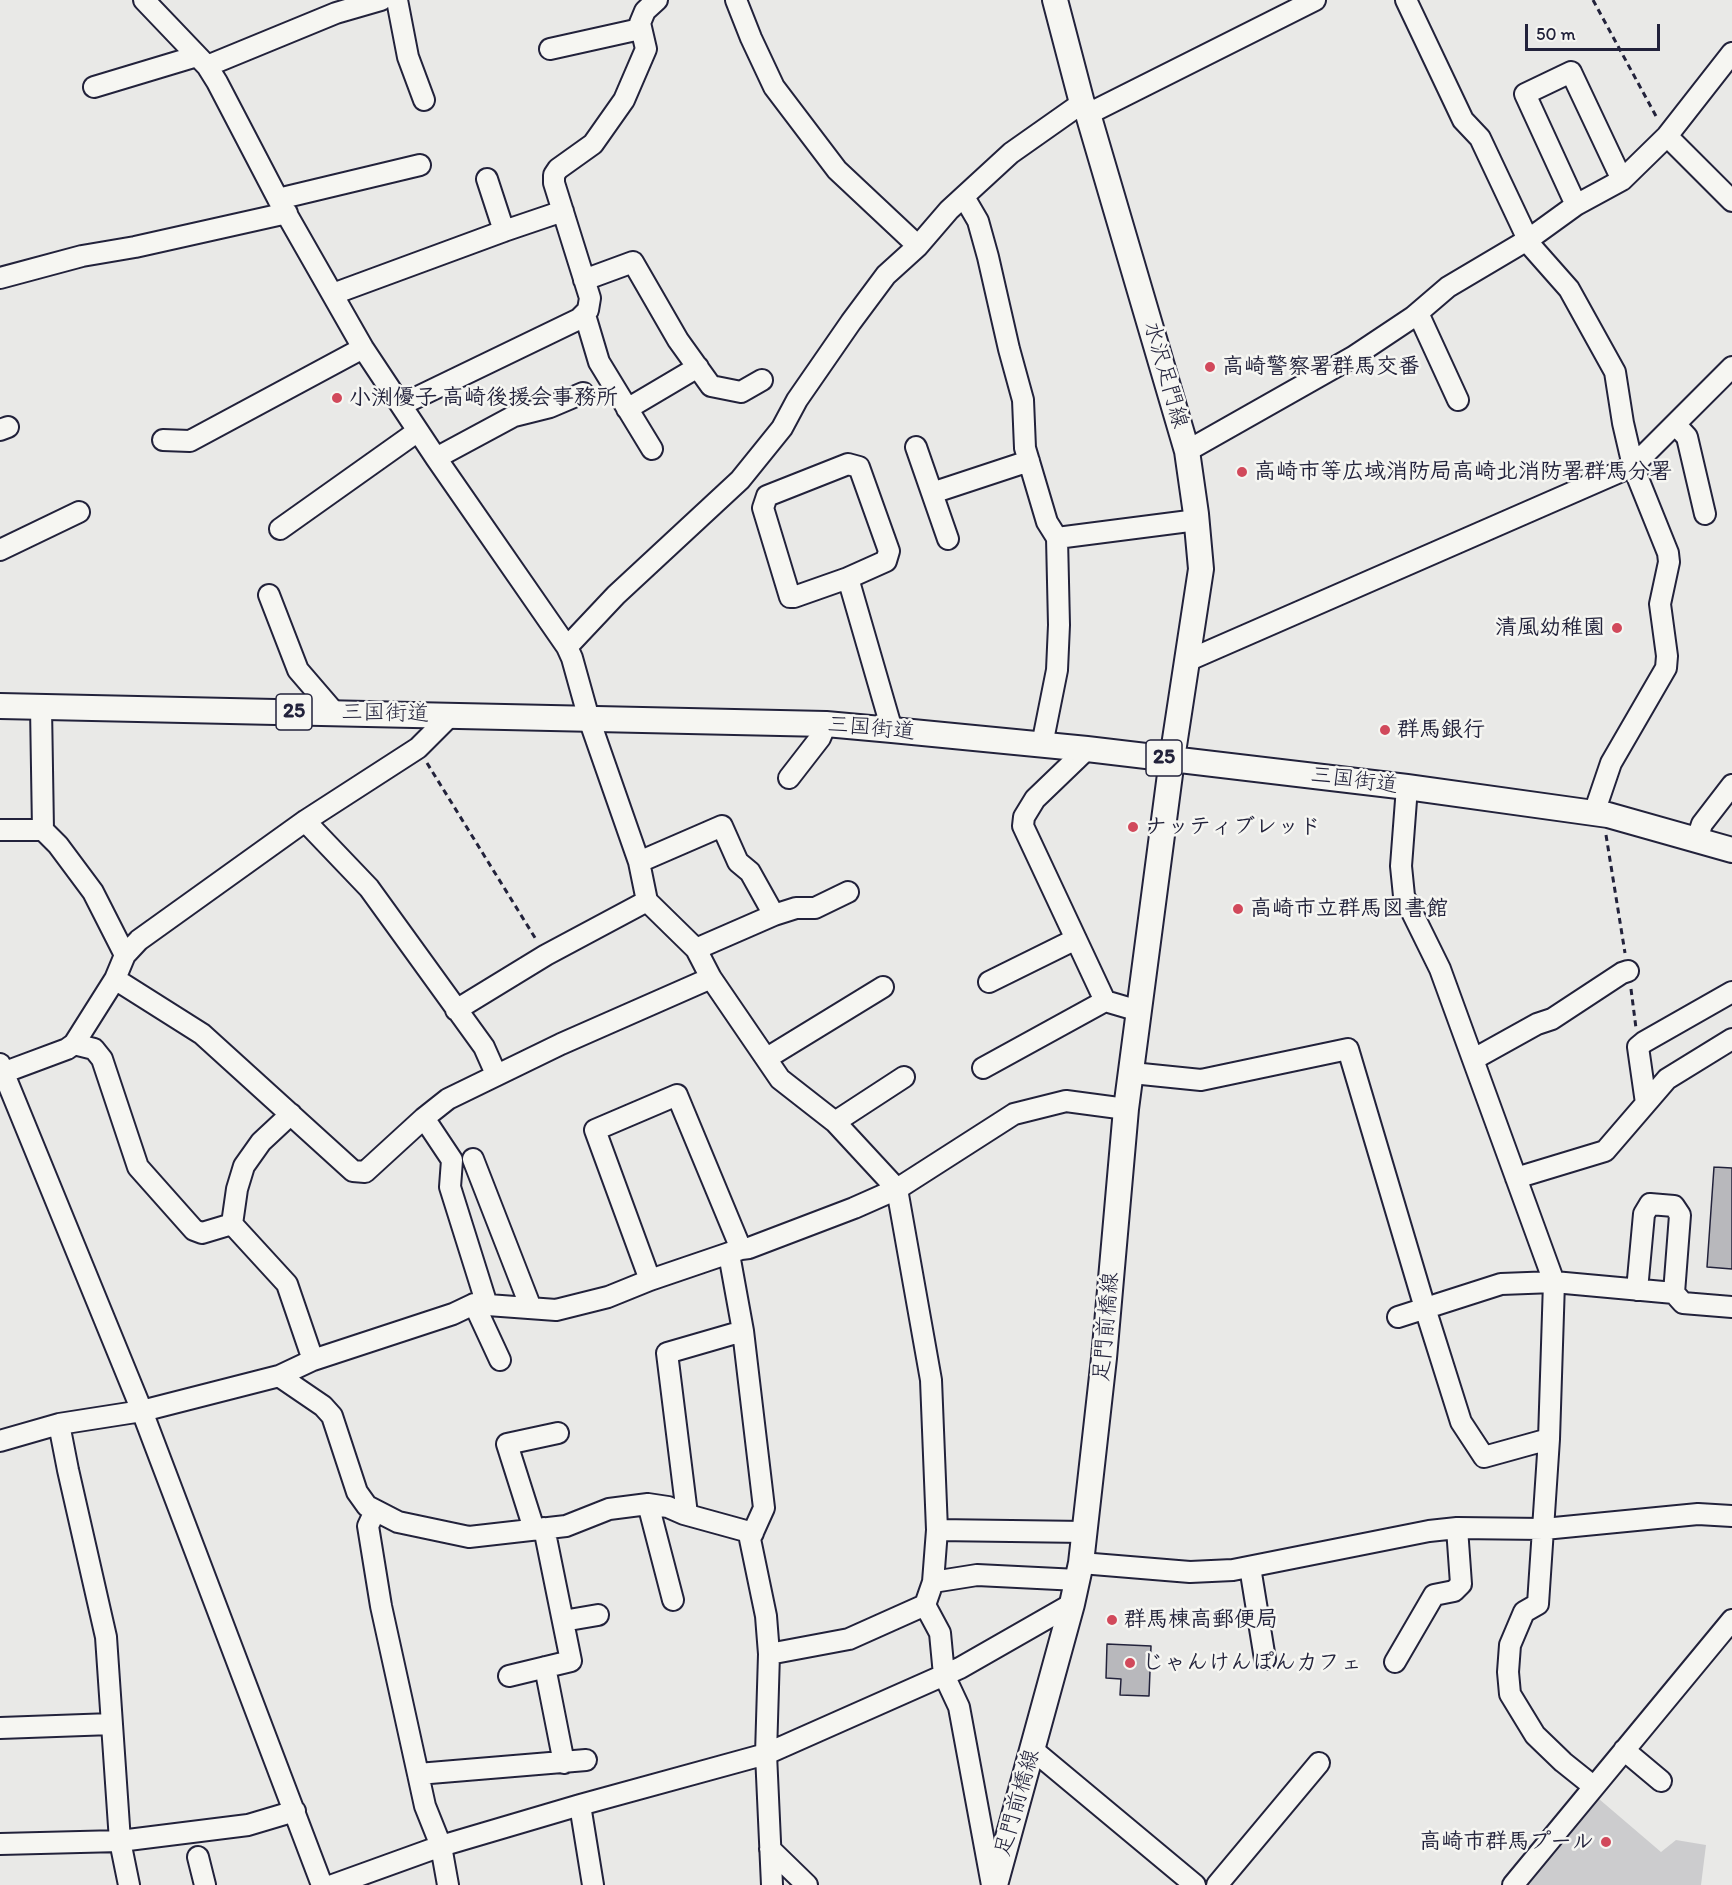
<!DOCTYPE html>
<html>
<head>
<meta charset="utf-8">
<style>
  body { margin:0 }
  #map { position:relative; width:1732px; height:1885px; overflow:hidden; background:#e9e9e7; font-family:Itim,sans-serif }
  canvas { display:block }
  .scale { position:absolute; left:1525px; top:24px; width:135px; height:27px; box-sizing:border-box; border:3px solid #22223b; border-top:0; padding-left:8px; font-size:18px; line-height:21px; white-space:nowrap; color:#22223b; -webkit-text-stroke:4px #f6f6f2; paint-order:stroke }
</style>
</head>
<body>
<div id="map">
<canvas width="1732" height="1885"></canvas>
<div class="scale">50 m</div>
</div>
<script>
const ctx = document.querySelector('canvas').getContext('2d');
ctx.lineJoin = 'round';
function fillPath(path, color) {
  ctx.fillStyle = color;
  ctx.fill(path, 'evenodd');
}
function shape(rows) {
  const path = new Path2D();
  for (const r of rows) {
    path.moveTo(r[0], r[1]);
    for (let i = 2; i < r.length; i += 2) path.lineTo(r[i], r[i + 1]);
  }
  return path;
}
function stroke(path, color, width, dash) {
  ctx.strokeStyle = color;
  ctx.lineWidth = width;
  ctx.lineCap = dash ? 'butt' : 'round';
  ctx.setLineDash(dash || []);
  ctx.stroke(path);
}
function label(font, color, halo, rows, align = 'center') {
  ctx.font = font + ' Itim,"Klee One",sans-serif';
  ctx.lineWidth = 5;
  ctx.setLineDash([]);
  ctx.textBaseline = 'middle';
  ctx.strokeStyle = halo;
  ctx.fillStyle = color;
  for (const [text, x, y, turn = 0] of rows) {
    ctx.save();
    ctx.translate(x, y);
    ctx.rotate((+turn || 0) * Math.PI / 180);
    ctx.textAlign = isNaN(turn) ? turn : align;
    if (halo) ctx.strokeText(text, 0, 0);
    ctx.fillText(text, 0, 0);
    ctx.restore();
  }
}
fillPath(shape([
  [1599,1799,1661,1852,1676,1840,1706,1845,1701,1885,1527,1885]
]), '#ccccce');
const building = shape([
  [1714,1167,1732,1168,1732,1269,1707,1267,1714,1167],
  [1107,1644,1151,1646,1149,1696,1120,1695,1121,1679,1106,1678,1107,1644]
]);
fillPath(building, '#b8b8bc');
stroke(building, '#22223b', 1.5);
const minor = shape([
  [144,0,207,66,217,82,278,199,363,348,436,458,567,647,572,658,589,719,639,862,647,901,696,949,711,978,780,1079,835,1122,897,1189,931,1380,937,1530,933,1582,925,1605,940,1633,944,1675,959,1707,992,1885],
  [397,0,408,57,424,100],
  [736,0,751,38,774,87,837,170,918,246],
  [1406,0,1463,120,1480,138,1531,246,1569,289,1615,372,1623,423,1633,466,1668,553,1669,562,1660,604,1667,656,1666,668,1611,763,1594,813],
  [550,49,640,29],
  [207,66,336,13,381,0],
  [94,87,197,56],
  [1088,114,1315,0],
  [1667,136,1732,201],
  [487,179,504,231],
  [964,197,978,221,988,257,1009,349,1023,400,1025,448,1047,522,1057,538,1059,625,1057,670,1042,745],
  [278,199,420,165],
  [1576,205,1525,94,1571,72,1622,180],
  [0,278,82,256,135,247,287,213],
  [584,280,633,262,678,340,711,386,741,392,762,380],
  [333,294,504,231,563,211],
  [1418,313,1458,400],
  [585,315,599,362,652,449],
  [401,405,579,319,588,310,590,298,554,183,554,175,558,169,593,144,624,100,646,49,640,23,645,11,657,0],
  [627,409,698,367],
  [1675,424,1687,437,1705,514],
  [0,430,8,427],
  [163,440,190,441,363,348],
  [916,447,948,539],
  [1187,451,1353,357,1413,317,1448,287,1529,239,1576,205,1622,180,1667,136,1732,53],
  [436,458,514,416,550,407,583,393],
  [932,493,1029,461],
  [280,529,418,431],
  [1057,538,1197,520],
  [0,550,79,512],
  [848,578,886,561,889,551,859,467,848,464,767,496,763,508,790,597,794,597,848,578,892,730],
  [269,595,298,670,335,713],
  [567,647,616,595,740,480,782,428,797,400,851,322,886,275,918,246,949,210,1011,153,1082,103],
  [1189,660,1633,466,1732,367],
  [41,707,43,830],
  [1087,749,1035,799,1024,817,1023,826,1105,1001,1139,1011],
  [789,778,820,738,826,724],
  [1407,787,1401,866,1404,896,1440,969,1554,1282,1549,1439,1538,1604,1524,1612,1510,1645,1508,1672,1510,1694,1535,1735,1563,1762,1593,1786],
  [305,821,369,888,484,1047,496,1074],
  [0,830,43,830,58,845,93,892,125,955],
  [1697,839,1702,824,1732,785],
  [639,862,722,826,738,862,750,872,774,915],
  [696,949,774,915,796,908,815,908,848,892],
  [115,979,202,1034,353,1171,365,1172,424,1118,448,1099,561,1044,711,978],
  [989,982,1076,939],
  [456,1010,546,955,647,901],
  [74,1044,94,1049,102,1059,138,1167,194,1230,202,1233,232,1224,287,1284,313,1360],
  [767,1058,883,987],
  [1474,1059,1537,1024,1552,1019,1622,973,1628,971],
  [0,1064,142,1411,322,1885],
  [983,1068,1105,1001],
  [1132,1073,1201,1080,1348,1049,1425,1308,1461,1422,1484,1457,1549,1439],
  [0,1074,67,1049,74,1044,115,979,125,955,139,940,305,821,418,748,450,716],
  [1646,1103,1638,1047,1644,1042,1732,992],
  [424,1118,452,1160,450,1187,487,1305],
  [835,1122,904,1077],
  [473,1159,531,1308],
  [1516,1178,1605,1151,1667,1079,1732,1039],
  [232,1224,237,1189,244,1166,261,1142,291,1114],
  [729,1254,743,1331,764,1508,750,1539,766,1616,769,1654,766,1754,772,1885],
  [650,1280,595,1130,677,1095,741,1249],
  [1637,1290,1644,1214,1650,1204,1674,1206,1680,1215,1674,1293],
  [474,1304,500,1360],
  [1398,1317,1501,1284,1554,1282,1674,1293,1683,1303,1732,1307],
  [279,1376,323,1406,332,1416,357,1492,367,1506,398,1522,469,1537,566,1526,609,1509,648,1504,668,1507,684,1514,753,1533],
  [59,1424,68,1470,106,1637,120,1841,129,1885],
  [0,1441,59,1424,142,1411,279,1376,313,1360,453,1314,474,1304,556,1310,608,1297,650,1280,741,1249,749,1248,854,1208,897,1189,1014,1114,1066,1101,1126,1109],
  [648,1504,673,1600],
  [375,1511,368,1526,381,1606,418,1774,425,1806,441,1846,448,1885],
  [687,1514,667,1353,743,1331],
  [534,1529,507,1444,558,1433],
  [937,1530,1085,1532],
  [1081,1563,1190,1572,1233,1570,1429,1531,1457,1528,1544,1529,1698,1514,1732,1516],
  [1250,1567,1265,1659],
  [933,1582,977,1575,1078,1580],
  [563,1621,598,1615],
  [769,1654,849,1639,925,1605],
  [1395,1662,1434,1595,1454,1591,1461,1584,1457,1528],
  [545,1667,564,1763],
  [509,1676,571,1661,544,1528],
  [0,1728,112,1724],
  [1033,1750,1195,1885],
  [1624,1750,1661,1781],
  [418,1774,586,1760],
  [580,1805,593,1885],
  [0,1844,120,1841,248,1825,295,1811],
  [770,1849,807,1885],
  [198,1857,205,1885],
  [333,1885,441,1846,580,1805,766,1754,960,1668,1072,1604],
  [1217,1885,1319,1763],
  [1513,1885,1732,1620]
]);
const major = shape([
  [0,706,826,724,892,730,1087,749,1407,787,1608,815,1732,850],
  [995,1885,1072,1604,1081,1563,1104,1358,1126,1109,1172,759,1201,569,1196,514,1187,451,1088,114,1082,103,1055,0]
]);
stroke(minor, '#22223b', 24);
stroke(major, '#22223b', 28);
stroke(shape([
  [1593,0,1657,118],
  [427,763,537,941],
  [1606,835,1625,953],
  [1631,989,1636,1028]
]), '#22223b', 3, [6, 4.5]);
stroke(minor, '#f6f6f2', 20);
stroke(major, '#f6f6f2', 24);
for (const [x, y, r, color] of [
  [1210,367,6,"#d1495b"],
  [337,398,6,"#d1495b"],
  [1242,472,6,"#d1495b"],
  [1617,628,6,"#d1495b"],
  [1385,730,6,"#d1495b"],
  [1133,827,6,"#d1495b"],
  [1238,909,6,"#d1495b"],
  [1112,1620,6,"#d1495b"],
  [1130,1663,6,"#d1495b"],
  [1606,1842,6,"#d1495b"]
]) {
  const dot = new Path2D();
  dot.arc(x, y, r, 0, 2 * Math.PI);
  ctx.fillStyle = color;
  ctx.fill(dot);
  stroke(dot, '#f6f6f2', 2);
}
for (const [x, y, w] of [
  [294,712,36],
  [1164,758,36]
]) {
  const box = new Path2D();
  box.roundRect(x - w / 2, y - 18, w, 36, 4.5);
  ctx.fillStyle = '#f6f6f2';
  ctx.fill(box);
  stroke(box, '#22223b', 1.5);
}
label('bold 21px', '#22223b', null, [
  ["25",294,712],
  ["25",1164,758]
]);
label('bold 22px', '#22223b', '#f6f6f2', [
  ["高崎警察署群馬交番",1222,367],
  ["小渕優子 高崎後援会事務所",349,398],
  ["高崎市等広域消防局高崎北消防署群馬分署",1254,472],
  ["清風幼稚園",1605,628,"right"],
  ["群馬銀行",1397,730],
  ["ナッティブレッド",1145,827],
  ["高崎市立群馬図書館",1250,909],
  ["群馬棟高郵便局",1124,1620],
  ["じゃんけんぽんカフェ",1142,1663],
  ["高崎市群馬プール",1594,1842,"right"]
], 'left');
label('22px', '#22223b', '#f6f6f2', [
  ["水沢足門線",1165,375,74],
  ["三国街道",385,714,1],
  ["三国街道",871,729,5],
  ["三国街道",1354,781,7],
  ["足門前橋線",1107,1327,-85],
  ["足門前橋線",1018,1803,-74]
]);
</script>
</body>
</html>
